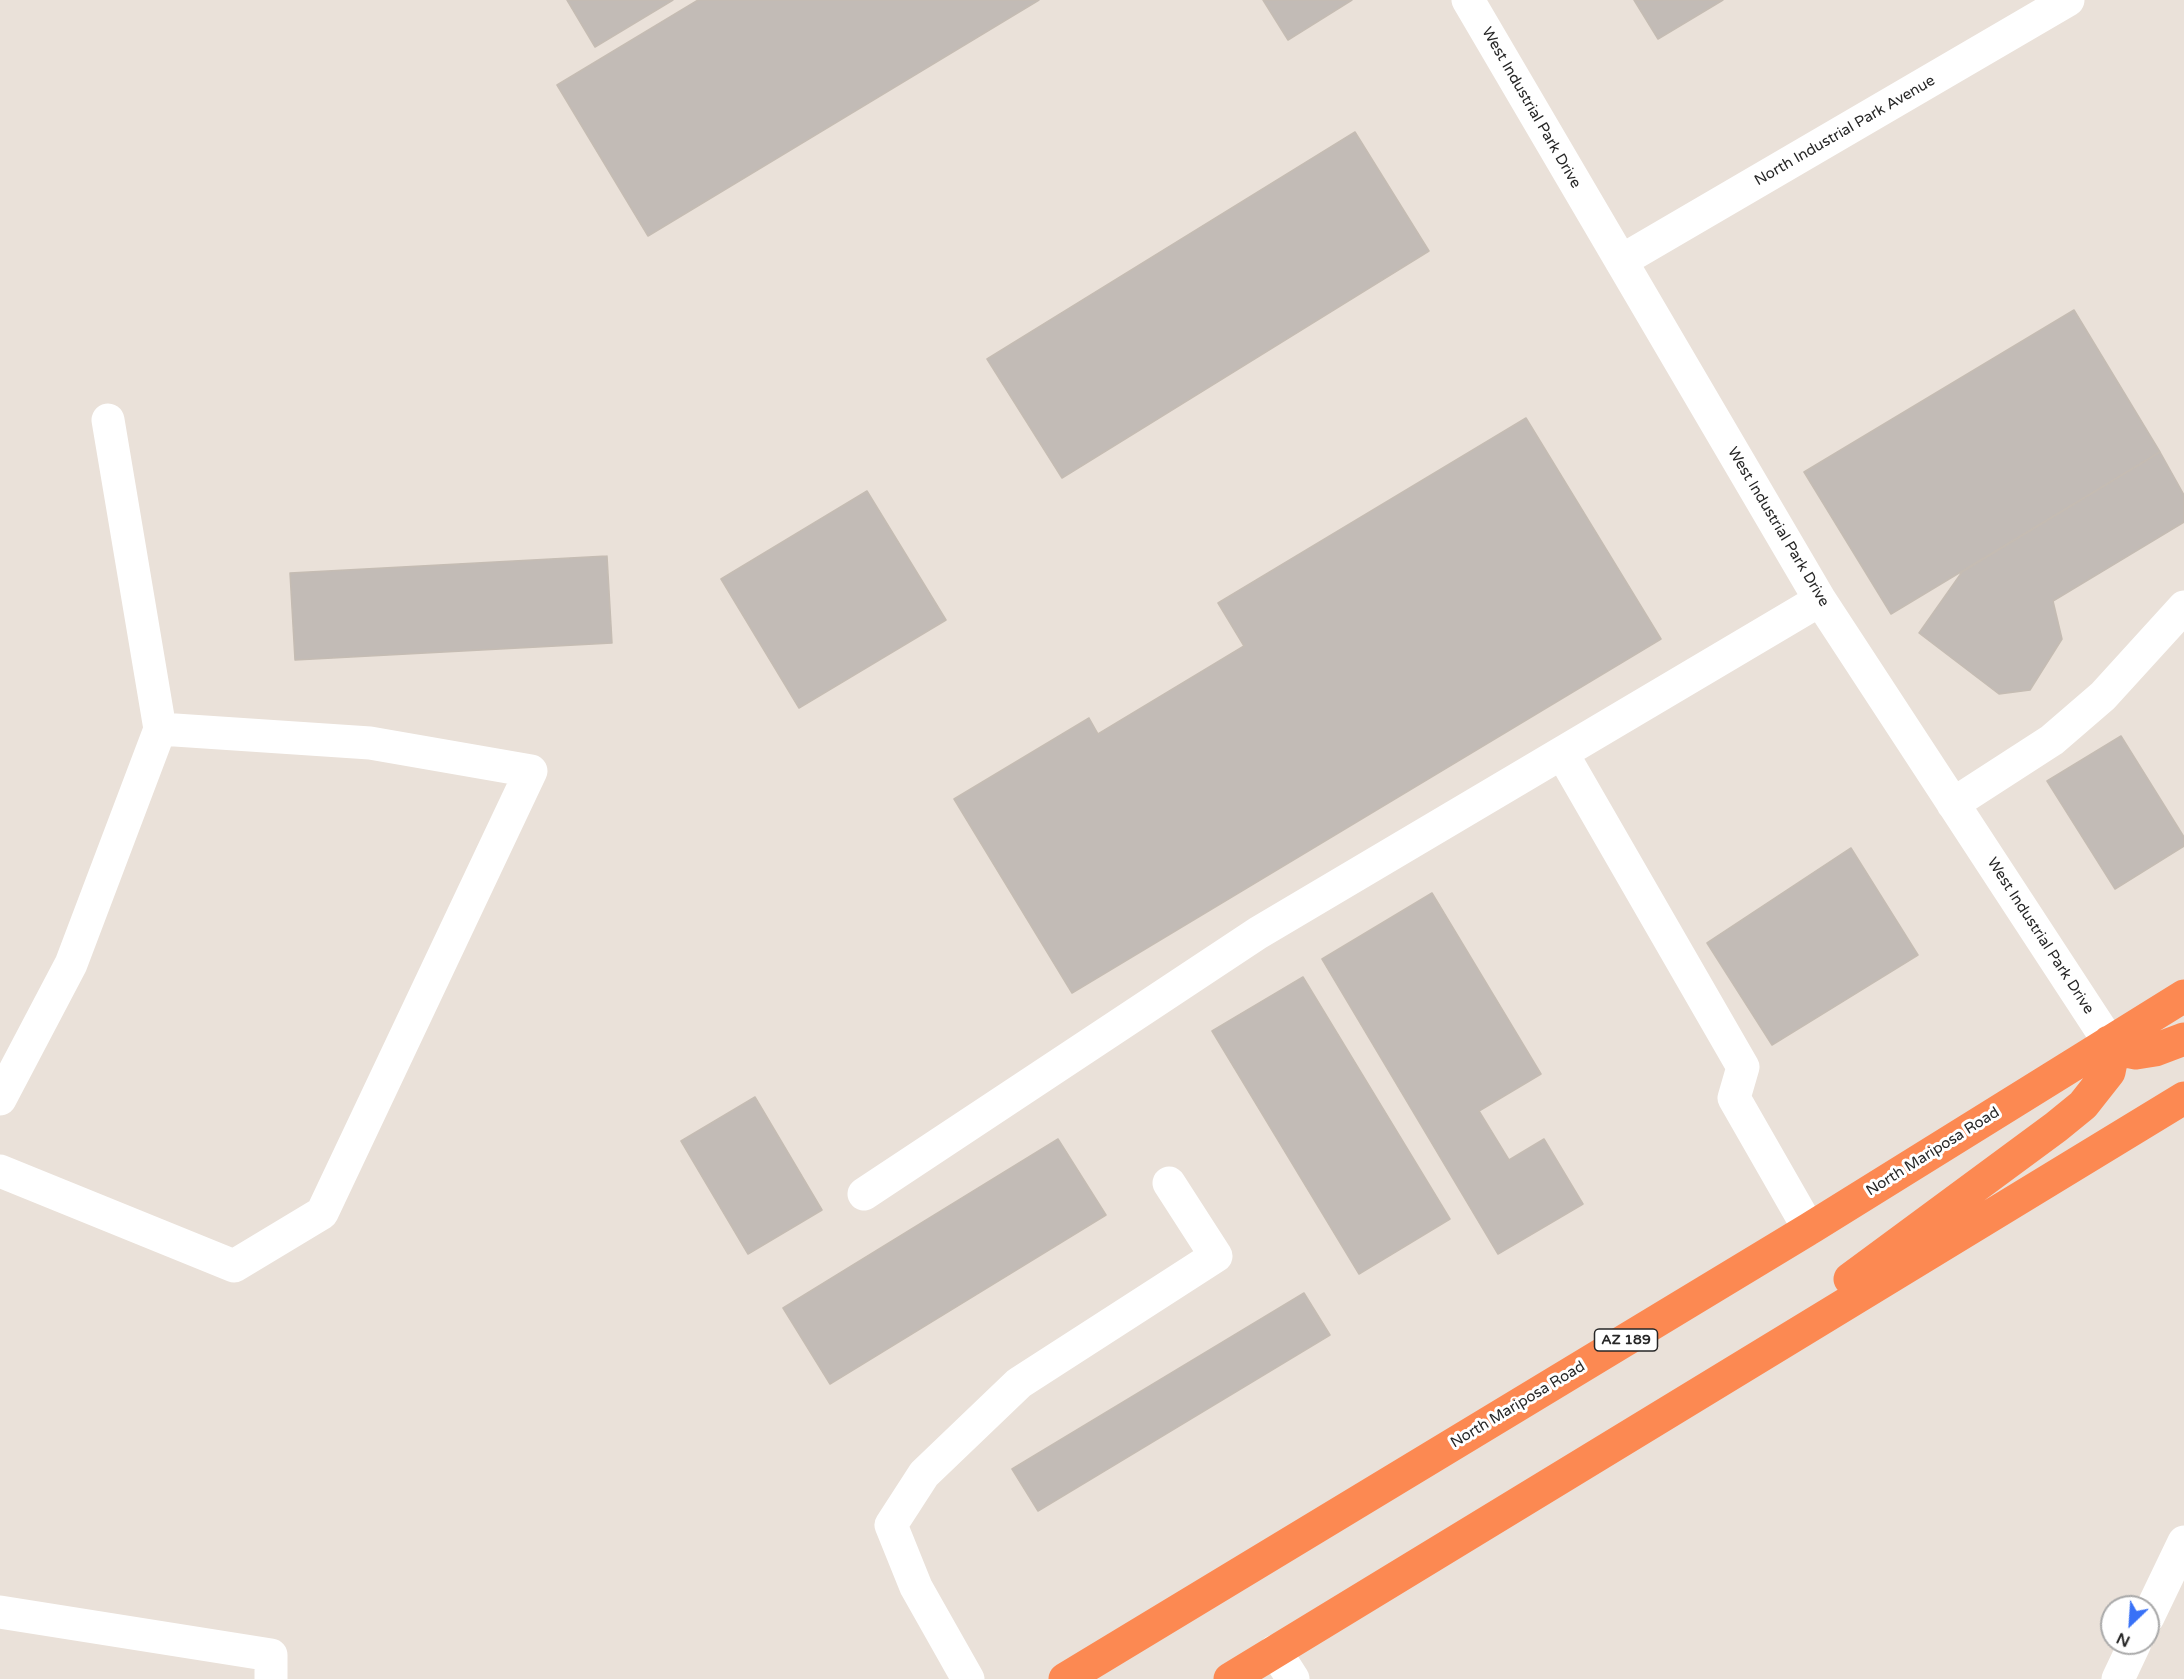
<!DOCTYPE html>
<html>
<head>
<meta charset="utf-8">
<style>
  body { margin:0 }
  #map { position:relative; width:2184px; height:1679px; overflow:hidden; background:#eae1d9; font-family:"Varela Round",sans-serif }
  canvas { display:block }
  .north { position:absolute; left:2100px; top:1595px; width:60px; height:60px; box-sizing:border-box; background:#fff; border:2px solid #a9a9a9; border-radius:50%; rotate:205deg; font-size:16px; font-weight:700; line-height:24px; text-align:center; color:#272727 }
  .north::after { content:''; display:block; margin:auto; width:21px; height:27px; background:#3871f7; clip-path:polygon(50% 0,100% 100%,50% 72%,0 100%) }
</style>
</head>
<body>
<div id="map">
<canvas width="2184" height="1679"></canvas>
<div class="north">N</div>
</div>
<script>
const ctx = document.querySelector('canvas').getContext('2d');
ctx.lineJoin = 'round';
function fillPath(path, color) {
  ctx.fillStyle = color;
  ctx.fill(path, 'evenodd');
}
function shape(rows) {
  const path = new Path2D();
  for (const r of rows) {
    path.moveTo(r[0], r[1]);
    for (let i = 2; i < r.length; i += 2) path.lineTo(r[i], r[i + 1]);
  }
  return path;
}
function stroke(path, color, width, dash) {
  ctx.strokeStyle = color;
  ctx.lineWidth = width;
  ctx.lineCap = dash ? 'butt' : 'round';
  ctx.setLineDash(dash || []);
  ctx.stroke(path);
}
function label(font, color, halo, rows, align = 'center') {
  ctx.font = font + ' "Varela Round",sans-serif';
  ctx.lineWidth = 6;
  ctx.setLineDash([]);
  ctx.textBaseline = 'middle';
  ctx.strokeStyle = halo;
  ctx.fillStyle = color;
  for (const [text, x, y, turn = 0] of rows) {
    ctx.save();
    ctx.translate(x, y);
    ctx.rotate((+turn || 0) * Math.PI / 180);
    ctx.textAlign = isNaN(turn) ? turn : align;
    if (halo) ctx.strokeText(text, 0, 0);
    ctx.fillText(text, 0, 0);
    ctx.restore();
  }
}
const building = shape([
  [567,0,673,0,595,47,567,0],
  [698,0,1039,0,648,236,557,85,698,0],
  [1263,0,1352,0,1288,40,1263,0],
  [1634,0,1723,0,1658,39,1634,0],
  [1355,132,1429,251,1062,478,987,359,1355,132],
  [2074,310,2160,452,1891,614,1804,472,2074,310],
  [1526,418,1661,639,1072,993,954,799,1089,718,1098,734,1244,646,1218,603,1526,418],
  [2160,452,2184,495,2184,522,2053,601,2062,639,2030,690,1999,694,1919,633,1962,572,2160,452],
  [867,491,946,620,799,708,721,579,867,491],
  [607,556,612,643,295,660,290,573,607,556],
  [2121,736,2184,837,2184,846,2115,889,2047,781,2121,736],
  [1851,848,1918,955,1772,1045,1707,943,1851,848],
  [1432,893,1541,1074,1479,1111,1509,1160,1544,1139,1583,1204,1498,1254,1322,959,1432,893],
  [1303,977,1450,1219,1359,1274,1212,1031,1303,977],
  [755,1097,822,1210,748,1254,681,1141,755,1097],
  [1058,1139,1106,1215,830,1384,783,1308,1058,1139],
  [1304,1293,1330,1335,1038,1511,1012,1469,1304,1293]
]);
fillPath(building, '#c2bbb6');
stroke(building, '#c5bcb3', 1.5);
stroke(shape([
  [1468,0,1820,600,2109,1042],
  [1621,261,2068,0],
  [1562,753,1743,1067,1734,1098,1809,1229],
  [1953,804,2052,740,2103,696,2184,607],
  [0,1099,71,964,160,729],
  [0,1171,234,1266,322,1213,531,771,370,743,160,729,108,420],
  [864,1194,1258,933,1820,600],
  [0,1612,271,1655,271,1679],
  [2148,1617,2184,1542],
  [1275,1651,1293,1679],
  [968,1679,916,1587,891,1525,924,1474,1019,1383,1216,1256,1169,1183],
  [2118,1679,2135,1643]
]), '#fff', 33);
stroke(shape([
  [2109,1042,2121,1050,2136,1053,2155,1050,2184,1039],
  [1850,1279,2056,1127,2083,1105,2109,1072,2112,1057,2109,1042],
  [1065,1679,1809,1229,2184,996],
  [1230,1679,2184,1098]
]), '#fc8952', 33);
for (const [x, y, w] of [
  [1626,1340,63]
]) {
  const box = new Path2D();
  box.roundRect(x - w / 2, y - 11, w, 22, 4.5);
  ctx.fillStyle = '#fff';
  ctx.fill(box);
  stroke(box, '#272727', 1.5);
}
label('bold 14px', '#272727', null, [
  ["AZ 189",1626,1340]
]);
label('15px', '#272727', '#fff', [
  ["West Industrial Park Drive",1531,108,60],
  ["North Industrial Park Avenue",1845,131,-30],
  ["West Industrial Park Drive",1778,527,59],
  ["West Industrial Park Drive",2040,936,57],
  ["North Mariposa Road",1933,1152,-32],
  ["North Mariposa Road",1518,1405,-31]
]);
</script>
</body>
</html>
